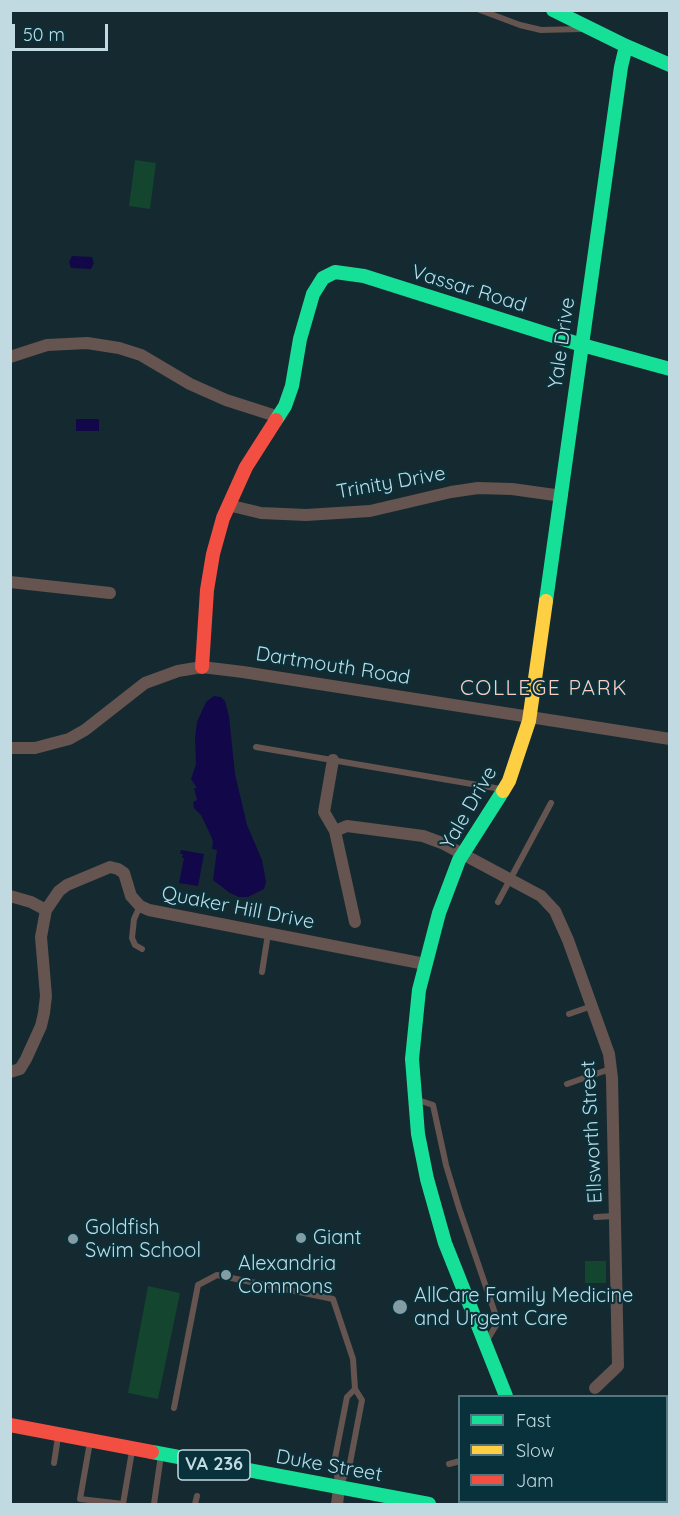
<!DOCTYPE html>
<html>
<head>
<meta charset="utf-8">
<style>
  body { margin:0 }
  #map { position:relative; width:680px; height:1515px; overflow:hidden; background:#142a30; font-family:Quicksand,sans-serif }
  canvas { display:block }
  .frame { position:absolute; inset:0; border:12px solid #c1dae2; pointer-events:none }
  .legend { position:absolute; left:458px; top:1395px; width:210px; height:108px; box-sizing:border-box; background:#09313b; border:2px solid #53757e; margin:0; padding:8px 10px; list-style:none; font-size:18px; color:#c1dae2 }
  .legend li { display:flex; align-items:center; gap:12px; height:30px }
  .legend b { width:30px; border:2px solid #53757e }
  .scale { position:absolute; left:12px; top:24px; width:96px; height:27px; box-sizing:border-box; border:3px solid #c1dae2; border-top:0; padding-left:8px; font-size:18px; line-height:21px; white-space:nowrap; color:#c1dae2; -webkit-text-stroke:4px #09313b; paint-order:stroke }
</style>
</head>
<body>
<div id="map">
<canvas width="680" height="1515"></canvas>
<div class="frame"></div>
<ul class="legend">
<li><b style="height:8px;background:#16e098"></b>Fast</li>
<li><b style="height:8px;background:#ffcf43"></b>Slow</li>
<li><b style="height:8px;background:#f24e42"></b>Jam</li>
</ul>
<div class="scale">50 m</div>
</div>
<script>
const ctx = document.querySelector('canvas').getContext('2d');
ctx.lineJoin = 'round';
function fillPath(path, color) {
  ctx.fillStyle = color;
  ctx.fill(path, 'evenodd');
}
function shape(rows) {
  const path = new Path2D();
  for (const r of rows) {
    path.moveTo(r[0], r[1]);
    for (let i = 2; i < r.length; i += 2) path.lineTo(r[i], r[i + 1]);
  }
  return path;
}
function stroke(path, color, width, dash) {
  ctx.strokeStyle = color;
  ctx.lineWidth = width;
  ctx.lineCap = dash ? 'butt' : 'round';
  ctx.setLineDash(dash || []);
  ctx.stroke(path);
}
function label(font, color, halo, rows, align = 'center') {
  ctx.font = font + ' Quicksand,sans-serif';
  ctx.lineWidth = 4.5;
  ctx.setLineDash([]);
  ctx.textBaseline = 'middle';
  ctx.strokeStyle = halo;
  ctx.fillStyle = color;
  for (const [text, x, y, turn = 0] of rows) {
    ctx.save();
    ctx.translate(x, y);
    ctx.rotate((+turn || 0) * Math.PI / 180);
    ctx.textAlign = isNaN(turn) ? turn : align;
    if (halo) ctx.strokeText(text, 0, 0);
    ctx.fillText(text, 0, 0);
    ctx.restore();
  }
}
fillPath(shape([
  [135,160,156,163,150,209,129,206],
  [585,1261,606,1261,606,1283,585,1283],
  [148,1286,180,1293,158,1399,128,1393]
]), '#13452f');
fillPath(shape([
  [72,256,92,257,94,263,91,269,71,268,69,262],
  [76,419,99,419,99,431,76,431],
  [214,696,221,697,225,701,229,716,235,774,247,825,262,860,266,882,264,889,248,897,239,897,230,893,213,880,217,850,212,849,213,842,211,836,201,815,194,808,193,802,197,800,194,788,197,788,191,779,196,764,195,738,197,722,206,702],
  [181,850,204,854,198,886,179,883,184,858,182,858,183,854,180,854]
]), '#120749');
stroke(shape([
  [480,10,520,25,541,30,581,29],
  [256,747,501,789],
  [498,902,551,803],
  [140,906,134,919,132,938,135,945,142,949],
  [262,972,268,934],
  [569,1014,592,1006],
  [567,1084,610,1069],
  [418,1100,433,1105,446,1165,459,1208,498,1322,486,1342],
  [596,1217,615,1216],
  [174,1408,198,1285,217,1275,333,1299,353,1359,355,1389,362,1400,350,1463,341,1484],
  [90,1442,80,1499,123,1504,132,1451],
  [54,1463,58,1437],
  [449,1464,460,1461],
  [338,1483,335,1458,347,1397,355,1389],
  [154,1504,161,1455],
  [195,1504,197,1496]
]), '#65544f', 6);
stroke(shape([
  [10,357,47,345,87,343,119,348,141,355,190,384,226,400,279,417],
  [228,505,261,513,306,515,370,511,451,492,478,488,512,489,562,496],
  [10,582,110,593],
  [10,748,35,748,69,739,85,730,145,683,178,671,202,667,243,672,670,739],
  [333,760,324,812,335,831,355,922],
  [335,831,347,826,423,836,442,843,541,896,555,911,568,940,609,1054,612,1078,618,1366,595,1388],
  [10,896,31,902,46,910,41,937,46,996,44,1013,41,1026,26,1059,20,1069,10,1072],
  [46,910,59,891,67,885,110,867,118,869,124,873,131,896,140,906,149,910,425,964],
  [337,1504,339,1488]
]), '#65544f', 12);
stroke(shape([
  [553,10,626,46,670,65],
  [276,420,285,406,292,386,300,339,313,294,323,278,335,272,364,276,582,345,670,369],
  [546,601,621,67,626,46],
  [503,791,459,860,439,913,419,990,412,1059,418,1134,427,1179,445,1243,506,1396],
  [152,1452,429,1504]
]), '#16e098', 14);
stroke(shape([
  [503,791,509,781,529,721,546,601]
]), '#ffcf43', 14);
stroke(shape([
  [202,667,207,590,213,554,223,518,246,467,276,420],
  [10,1425,152,1452],
  [540,1502,540,1504]
]), '#f24e42', 14);
for (const [x, y, r, color] of [
  [301,1238,6,"#849ca4"],
  [73,1239,6,"#849ca4"],
  [226,1275,6,"#849ca4"],
  [400,1307,8,"#849ca4"]
]) {
  const dot = new Path2D();
  dot.arc(x, y, r, 0, 2 * Math.PI);
  ctx.fillStyle = color;
  ctx.fill(dot);
  stroke(dot, '#09313b', 2);
}
for (const [x, y, w] of [
  [214,1465,72]
]) {
  const box = new Path2D();
  box.roundRect(x - w / 2, y - 15, w, 30, 4.5);
  ctx.fillStyle = '#09313b';
  ctx.fill(box);
  stroke(box, '#c1dae2', 1.5);
}
label('bold 18px', '#c1dae2', null, [
  ["VA 236",214,1465]
]);
label('20px', '#c1dae2', '#09313b', [
  ["Vassar Road",469,289,17],
  ["Yale Drive",562,343,-82],
  ["Trinity Drive",391,483,-10],
  ["Dartmouth Road",333,666,9],
  ["Yale Drive",469,808,-60],
  ["Quaker Hill Drive",238,908,11],
  ["Ellsworth Street",592,1132,-93],
  ["Duke Street",329,1466,10]
]);
label('20px', '#c1dae2', '#09313b', [
  ["Goldfish",85,1228],
  ["Swim School",85,1251],
  ["Giant",313,1238],
  ["Alexandria",238,1264],
  ["Commons",238,1287],
  ["AllCare Family Medicine",414,1296],
  ["and Urgent Care",414,1319]
], 'left');
ctx.letterSpacing = '1.5px';
label('21px', '#fecdbe', '#09313b', [
  ["COLLEGE PARK",544,689]
]);
ctx.letterSpacing = '0px';
</script>
</body>
</html>
